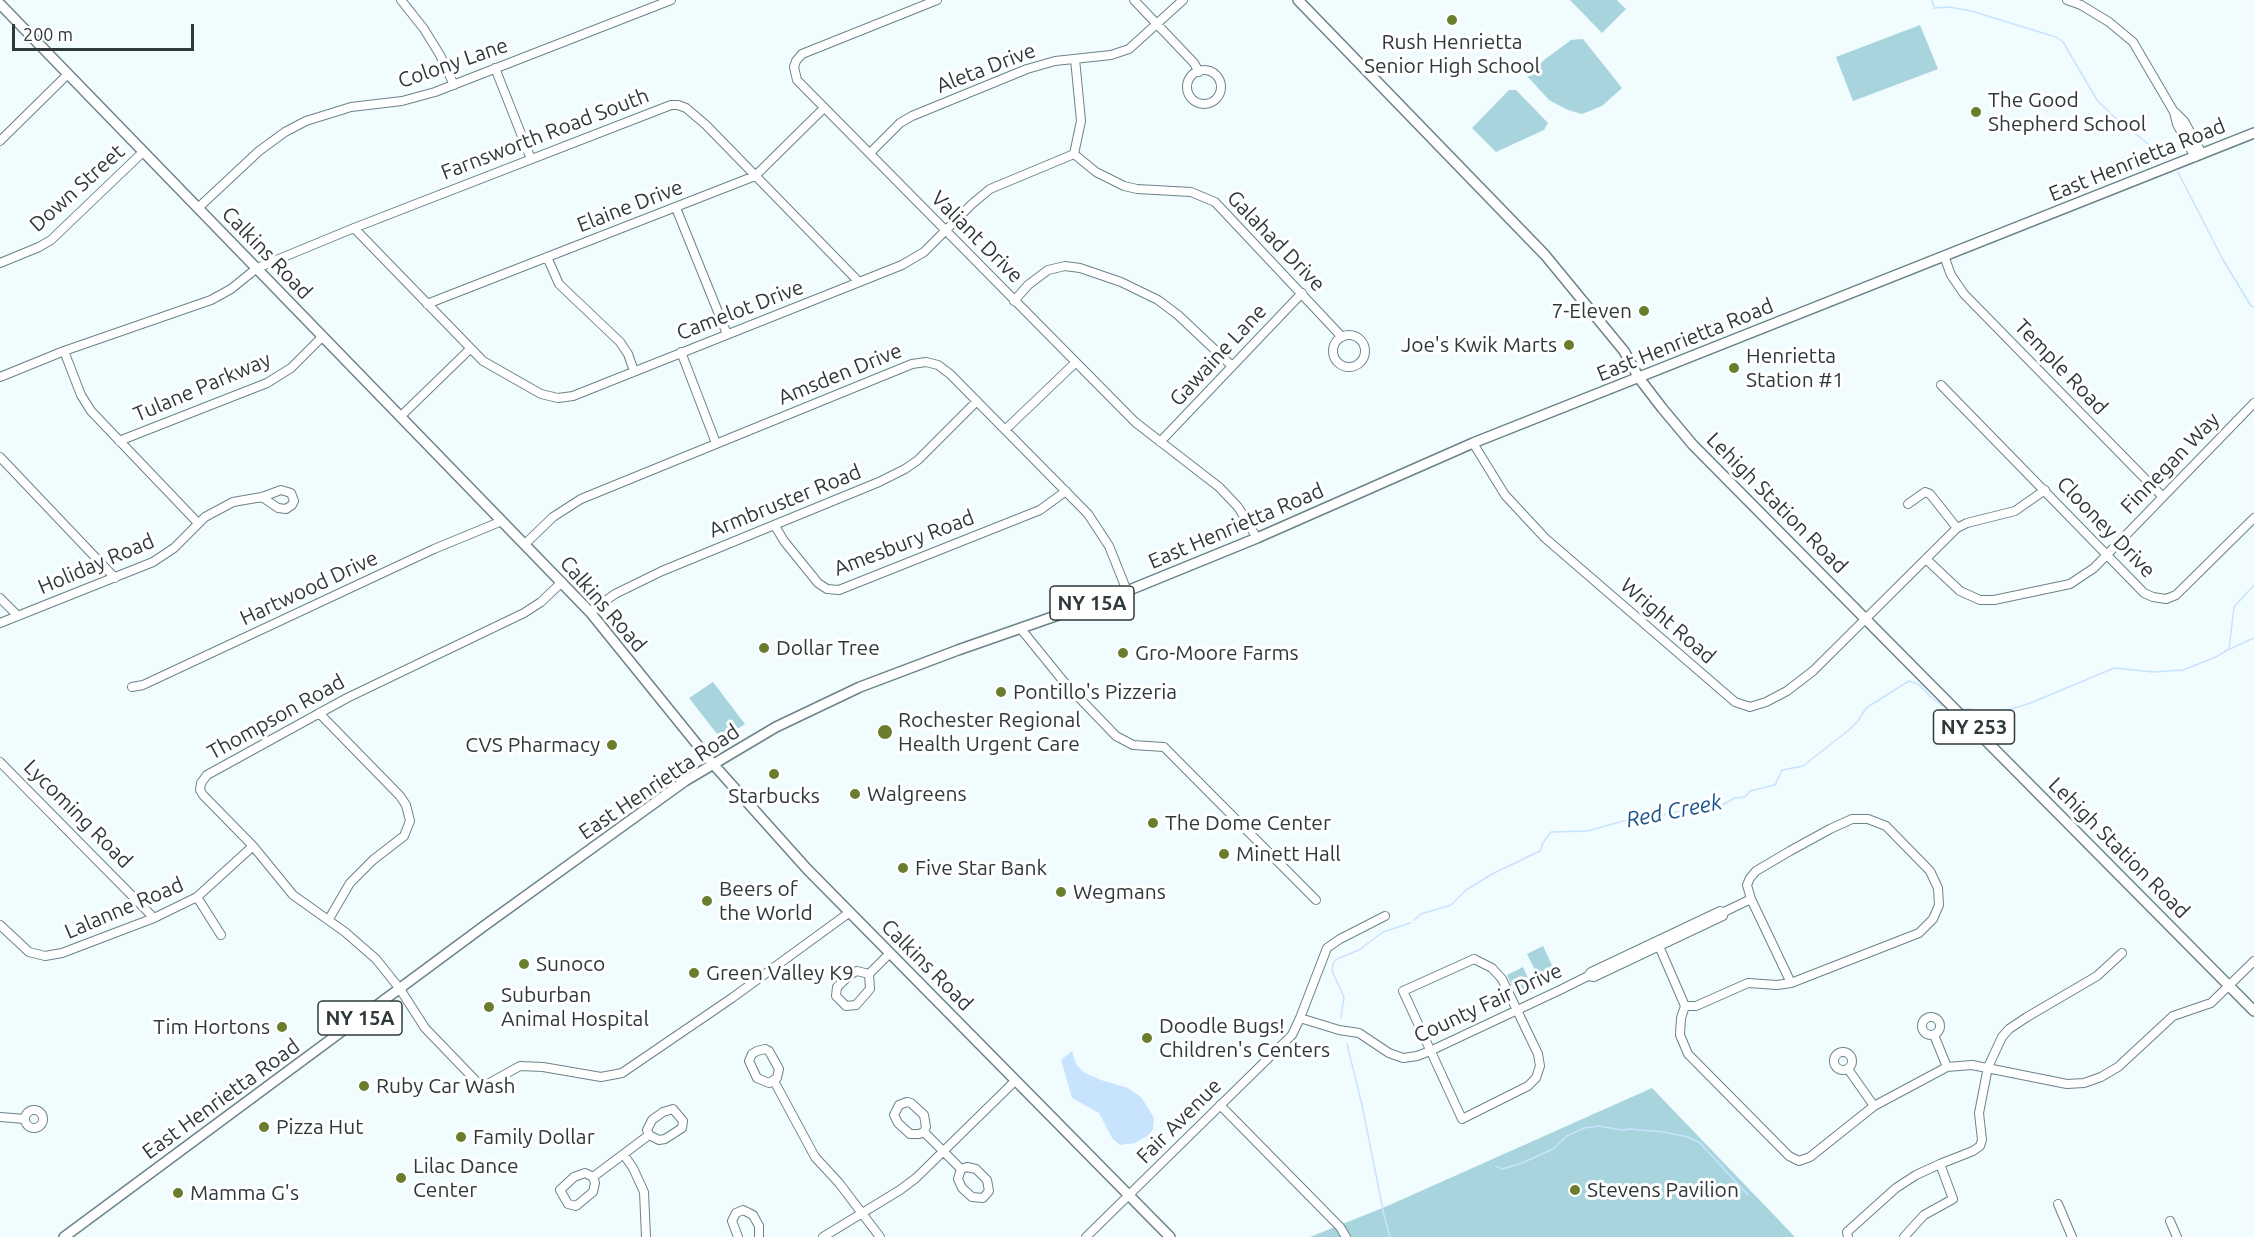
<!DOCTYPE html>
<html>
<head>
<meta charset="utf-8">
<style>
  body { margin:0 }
  #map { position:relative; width:2254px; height:1237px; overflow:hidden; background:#f1fcfe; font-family:Ubuntu,sans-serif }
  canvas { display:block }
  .scale { position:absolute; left:12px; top:24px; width:182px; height:27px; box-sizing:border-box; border:3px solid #2f393b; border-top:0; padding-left:8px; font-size:18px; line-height:21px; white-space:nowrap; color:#2f393b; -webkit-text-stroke:4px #fff; paint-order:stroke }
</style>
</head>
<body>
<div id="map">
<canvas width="2254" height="1237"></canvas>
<div class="scale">200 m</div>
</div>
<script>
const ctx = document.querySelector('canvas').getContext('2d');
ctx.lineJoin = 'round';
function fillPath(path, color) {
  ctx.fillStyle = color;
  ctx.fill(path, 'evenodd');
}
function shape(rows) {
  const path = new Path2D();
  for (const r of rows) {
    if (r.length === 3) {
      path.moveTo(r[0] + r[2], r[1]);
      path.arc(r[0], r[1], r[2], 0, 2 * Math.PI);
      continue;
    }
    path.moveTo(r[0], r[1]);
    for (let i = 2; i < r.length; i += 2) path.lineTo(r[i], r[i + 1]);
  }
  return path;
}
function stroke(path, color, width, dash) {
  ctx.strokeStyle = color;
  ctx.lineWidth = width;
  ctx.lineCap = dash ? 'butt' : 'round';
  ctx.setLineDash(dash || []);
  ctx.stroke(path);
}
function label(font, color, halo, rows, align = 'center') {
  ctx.font = font + ' Ubuntu,sans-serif';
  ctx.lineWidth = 6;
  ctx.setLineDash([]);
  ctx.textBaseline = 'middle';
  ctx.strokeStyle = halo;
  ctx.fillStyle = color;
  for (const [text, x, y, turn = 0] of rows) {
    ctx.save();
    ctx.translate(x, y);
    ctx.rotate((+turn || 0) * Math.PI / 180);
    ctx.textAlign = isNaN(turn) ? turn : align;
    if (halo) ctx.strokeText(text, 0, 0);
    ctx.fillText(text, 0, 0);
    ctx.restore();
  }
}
fillPath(shape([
  [1570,0,1617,0,1626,9,1602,33],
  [1920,25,1938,69,1853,101,1836,57],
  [1583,39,1622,88,1602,106,1582,114,1568,110,1549,100,1527,76,1544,60,1571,40],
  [1509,90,1516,90,1548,123,1544,130,1496,152,1472,128],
  [713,682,745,724,721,739,689,698],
  [1543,946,1557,976,1542,984,1527,954],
  [1523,967,1534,991,1518,998,1507,975],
  [1652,1088,1795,1237,1310,1237,1385,1207]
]), '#a8d4de');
fillPath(shape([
  [1072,1051,1076,1064,1083,1072,1101,1080,1128,1088,1141,1097,1154,1118,1153,1129,1149,1135,1135,1143,1120,1145,1112,1138,1099,1113,1072,1098,1061,1060]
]), '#c8e3fd');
stroke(shape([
  [1932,0,1934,8,1949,7,1971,11,2056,37,2063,42,2097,100,2113,116,2167,159],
  [2178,172,2222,258,2251,306,2254,307],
  [2230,649,2254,638],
  [1965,709,1970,709,1991,716,2033,702,2114,668,2154,672,2183,670,2216,657,2229,649,2234,607,2254,585],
  [1414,920,1421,914,1451,905,1466,890,1492,874,1540,851,1543,843,1551,832,1587,831,1627,820,1645,819,1686,810,1717,808,1735,798,1745,797,1750,791,1775,785,1782,770,1803,766,1849,730,1858,721,1866,708,1909,681,1918,684,1933,699,1949,710],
  [1341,1017,1344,997,1332,971,1333,963,1337,959,1359,950,1383,932,1410,923],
  [1347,1044,1362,1105,1384,1215,1390,1237],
  [1496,1166,1502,1169,1522,1163,1553,1149,1567,1136,1584,1128,1599,1126,1621,1130,1630,1129,1664,1132,1688,1137,1700,1143,1748,1195]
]), '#c8e3fd', 1.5);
const minor = shape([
  [401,0,424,29,440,55,454,85],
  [937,0,802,54,796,61,794,67,797,80,1135,422,1219,487,1238,507,1257,538],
  [1134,0,1194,63,1199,72],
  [2067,0,2081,5,2109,22,2133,42,2174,112,2177,124,2195,157],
  [495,68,531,159],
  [1204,87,17],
  [2176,113,2184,121,2202,154],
  [0,141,68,74],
  [870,153,900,123,912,116,1027,69,1055,61,1111,55,1129,49,1183,0],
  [1074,154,1096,172,1124,186,1137,189,1191,192,1215,202,1342,337],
  [1074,154,1081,121,1075,59],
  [198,208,259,151,285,132,306,121,351,107,402,101,435,92,671,0],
  [676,208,727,334],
  [354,228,483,361,541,394,558,398,573,396,902,265,924,252,972,204,990,189,1074,154],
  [1944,256,1951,275,1964,294,2162,496],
  [547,257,559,284,620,342,628,354,634,371],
  [0,263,39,247,51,240,143,152],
  [1014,301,1028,285,1048,270,1065,266,1080,268,1121,282,1158,300,1178,315,1232,366],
  [427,304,755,176,824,108],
  [1349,351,16],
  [64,351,81,395,91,411,198,523],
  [681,352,716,443],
  [0,377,64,351,211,300,231,289,257,268,354,228,671,105,678,105,686,108,706,125,859,282],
  [1941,385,2144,593,2153,597,2166,599,2176,595,2254,518],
  [401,416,470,349],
  [1005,430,1075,363],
  [119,441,267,383,291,368,323,336],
  [1160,442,1302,293],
  [1473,443,1505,495,1545,538,1735,702,1750,707,1766,702,1787,691,1813,671,1957,528,1967,523,2015,511,2045,490],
  [0,457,115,578],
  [1908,504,1925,492,1930,494,1957,528],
  [775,526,784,541,818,583,827,589,839,590,1040,510,1066,491],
  [525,544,553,517,581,499,912,364,926,362,938,365,950,374,1088,514,1109,546,1127,591],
  [1926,559,1960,591,1980,600,1994,600,2070,584,2094,568,2254,403],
  [562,582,541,602,524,613,347,698,207,775,201,783,200,790,203,795,253,846,293,895,345,932,376,959,400,989,425,1028,478,1083,484,1086,520,1066,543,1067,601,1077,622,1073,732,998,850,912],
  [0,598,18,616],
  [590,612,615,594,662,571,879,482,905,469,918,460,977,401],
  [0,623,153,562,174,548,205,517,233,502,262,497,281,490,291,493,294,501,292,505,286,509,278,508,262,497],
  [1021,629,1064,682,1116,736,1133,745,1164,747,1316,900],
  [132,687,143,685,434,549,502,521],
  [319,713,400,796,406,805,410,821,404,836,373,860,350,883,329,919],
  [0,762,154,918],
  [197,897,221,935],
  [1724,912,1751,899],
  [1385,916,1340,939,1327,948,1300,1018,1339,1030,1359,1033,1389,1053,1403,1058,1417,1056,1430,1051,1560,990,1588,976,1591,972,1720,911,1724,912,1723,916,1594,977,1588,976],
  [0,925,29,952,45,956,62,953,154,918,197,897,253,846],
  [1659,946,1685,1006],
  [1474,959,1492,968,1502,979,1538,1054,1540,1066,1536,1078,1528,1086,1462,1119,1403,991,1474,959],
  [869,974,870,989,856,1005,846,1006,836,996,837,987,851,974,857,971,869,974,890,953],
  [1685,1006,1681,1018,1680,1035,1688,1054,1789,1156,1799,1161,1810,1157,1874,1106,1947,1067,1972,1065,2067,1084,2084,1083,2101,1077,2118,1067,2173,1016,2211,1003,2254,961],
  [1685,1006,1696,1006,1748,983,1777,985,1791,983,1919,933,1933,919,1939,905,1938,888,1930,871,1886,826,1868,819,1852,819,1830,829,1790,851,1756,871,1750,878,1747,885,1751,899,1791,983],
  [1931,1026,9],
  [1934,1035,1947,1067],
  [765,1049,769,1051,779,1069,777,1078,769,1083,757,1078,749,1061,752,1054,757,1051,765,1049],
  [1843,1061,9],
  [1848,1069,1874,1106],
  [774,1081,815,1157,839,1183,880,1237],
  [1220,1105,1340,1227,1346,1237],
  [34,1119,9],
  [0,1117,25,1119],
  [924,1132,919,1134,910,1134,898,1123,894,1115,899,1105,907,1102,911,1103,924,1115,926,1127,924,1132,961,1169,958,1179,962,1188,972,1197,983,1198,989,1191,987,1180,976,1169,967,1167,961,1169],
  [624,1155,633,1168,644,1192,646,1237],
  [1940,1164,1973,1151,1980,1146,1982,1140,1979,1113,1988,1067,2002,1037,2009,1029,2027,1017,2097,976,2122,953],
  [593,1177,595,1183,593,1192,576,1206,568,1204,560,1190,574,1177,585,1173,593,1177,649,1135,659,1140,665,1139,682,1128,683,1121,673,1109,663,1112,652,1120,647,1130,649,1135],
  [2058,1204,2072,1237],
  [2170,1221,2177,1237],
  [738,1237,732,1221,736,1213,743,1210,753,1215,759,1226,759,1237],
  [823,1237,900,1190,916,1178,1015,1081],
  [1086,1237,1292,1035,1300,1018],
  [1848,1237,1847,1232,1896,1188,1916,1175,1940,1164,1953,1199,1924,1215,1904,1237]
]);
const major = shape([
  [1298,0,1545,255,1624,351,1639,378,1662,408,1693,445,2254,1011],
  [0,4,590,612,713,764,807,869,1170,1237],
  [64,1237,484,926,685,781,776,727,860,687,958,650,1127,591,1257,538,1473,443,2254,133]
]);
stroke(minor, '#6b8388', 10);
stroke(major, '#6b8388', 12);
stroke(minor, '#fff', 8);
stroke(major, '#fff', 9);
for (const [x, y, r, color] of [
  [1452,20,6,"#6a7d2d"],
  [1976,112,6,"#6a7d2d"],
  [1644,311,6,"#6a7d2d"],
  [1569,345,6,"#6a7d2d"],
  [1734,368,6,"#6a7d2d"],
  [764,648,6,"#6a7d2d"],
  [1123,653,6,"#6a7d2d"],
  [1001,692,6,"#6a7d2d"],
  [885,732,8,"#6a7d2d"],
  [612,745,6,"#6a7d2d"],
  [774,774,6,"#6a7d2d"],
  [855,794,6,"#6a7d2d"],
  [1153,823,6,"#6a7d2d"],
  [1224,854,6,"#6a7d2d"],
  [903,868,6,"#6a7d2d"],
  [1061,892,6,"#6a7d2d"],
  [707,901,6,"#6a7d2d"],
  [524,964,6,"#6a7d2d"],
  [694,973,6,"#6a7d2d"],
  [489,1007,6,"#6a7d2d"],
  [282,1027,6,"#6a7d2d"],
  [1147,1038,6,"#6a7d2d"],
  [364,1086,6,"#6a7d2d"],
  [264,1127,6,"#6a7d2d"],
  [461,1137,6,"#6a7d2d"],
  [401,1178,6,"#6a7d2d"],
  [1575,1190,6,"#6a7d2d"],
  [178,1193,6,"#6a7d2d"]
]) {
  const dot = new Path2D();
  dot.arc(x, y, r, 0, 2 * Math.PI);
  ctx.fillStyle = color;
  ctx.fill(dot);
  stroke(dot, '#fff', 2);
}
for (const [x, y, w] of [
  [1092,603,84],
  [1974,727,81],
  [360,1018,84]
]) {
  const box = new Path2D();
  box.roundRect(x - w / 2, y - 17, w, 34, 4.5);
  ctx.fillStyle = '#fff';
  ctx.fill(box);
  stroke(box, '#2f393b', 1.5);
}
label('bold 20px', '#2f393b', null, [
  ["NY 15A",1092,603],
  ["NY 253",1974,727],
  ["NY 15A",360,1018]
]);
label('21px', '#2f393b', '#fff', [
  ["Rush Henrietta",1452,42,"center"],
  ["Senior High School",1452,66,"center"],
  ["The Good",1988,100],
  ["Shepherd School",1988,124],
  ["7-Eleven",1632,311,"right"],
  ["Joe's Kwik Marts",1557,345,"right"],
  ["Henrietta",1746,356],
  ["Station #1",1746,380],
  ["Dollar Tree",776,648],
  ["Gro-Moore Farms",1135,653],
  ["Pontillo's Pizzeria",1013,692],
  ["Rochester Regional",898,720],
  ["Health Urgent Care",898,744],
  ["CVS Pharmacy",600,745,"right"],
  ["Walgreens",867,794],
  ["Starbucks",774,796,"center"],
  ["The Dome Center",1165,823],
  ["Minett Hall",1236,854],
  ["Five Star Bank",915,868],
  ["Beers of",719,889],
  ["the World",719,913],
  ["Wegmans",1073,892],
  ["Sunoco",536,964],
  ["Green Valley K9",706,973],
  ["Suburban",501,995],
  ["Animal Hospital",501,1019],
  ["Doodle Bugs!",1159,1026],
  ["Children's Centers",1159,1050],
  ["Tim Hortons",270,1027,"right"],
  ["Ruby Car Wash",376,1086],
  ["Pizza Hut",276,1127],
  ["Family Dollar",473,1137],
  ["Lilac Dance",413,1166],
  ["Center",413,1190],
  ["Stevens Pavilion",1587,1190],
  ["Mamma G's",190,1193]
], 'left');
label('21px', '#2f393b', '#fff', [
  ["Colony Lane",453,63,-19],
  ["Aleta Drive",986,68,-21],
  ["Farnsworth Road South",545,134,-21],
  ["East Henrietta Road",2137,160,-22],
  ["Down Street",77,188,-42],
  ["Elaine Drive",630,206,-21],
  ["Valiant Drive",977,237,45],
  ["Galahad Drive",1276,241,46],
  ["Calkins Road",267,253,46],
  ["Camelot Drive",740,310,-21],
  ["East Henrietta Road",1685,340,-22],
  ["Gawaine Lane",1218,355,-47],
  ["Temple Road",2061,367,46],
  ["Amsden Drive",840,374,-22],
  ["Tulane Parkway",202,387,-23],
  ["Finnegan Way",2170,463,-46],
  ["Armbruster Road",785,501,-22],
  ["Lehigh Station Road",1777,503,45],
  ["East Henrietta Road",1236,526,-23],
  ["Clooney Drive",2106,527,46],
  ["Amesbury Road",904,543,-21],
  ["Holiday Road",96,564,-23],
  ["Hartwood Drive",309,588,-25],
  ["Calkins Road",603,604,49],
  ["Wright Road",1668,621,41],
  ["Thompson Road",276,717,-29],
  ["East Henrietta Road",659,782,-34],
  ["Lycoming Road",78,814,45],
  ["Lehigh Station Road",2119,848,45],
  ["Lalanne Road",124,908,-23],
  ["Calkins Road",927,965,45],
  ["County Fair Drive",1488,1003,-25],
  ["East Henrietta Road",221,1099,-36],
  ["Fair Avenue",1179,1121,-45]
]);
label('italic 22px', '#18578b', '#fff', [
  ["Red Creek",1674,811,-11]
]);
</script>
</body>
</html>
